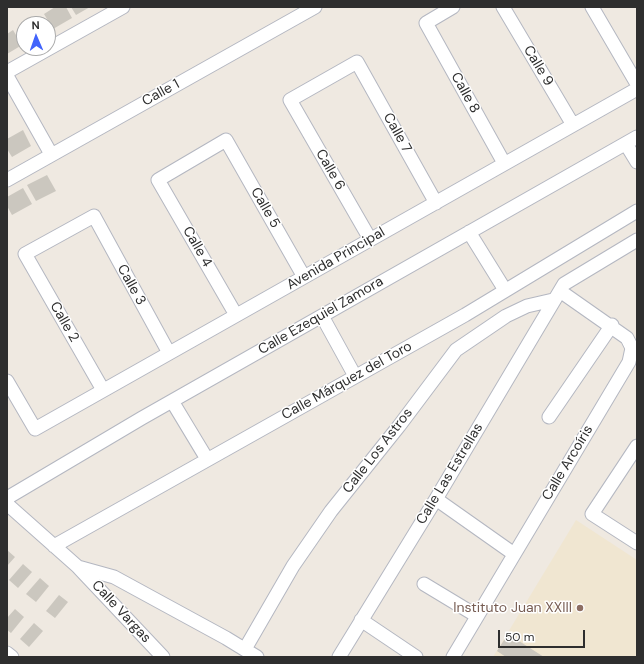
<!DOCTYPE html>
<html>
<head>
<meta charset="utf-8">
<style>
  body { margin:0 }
  #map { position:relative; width:644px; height:664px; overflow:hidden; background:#efe9e1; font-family:"DM Sans",sans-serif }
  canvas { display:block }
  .frame { position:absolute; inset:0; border:8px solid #2e2e2e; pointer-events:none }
  .north { position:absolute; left:16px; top:16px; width:40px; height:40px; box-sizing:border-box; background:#fff; border:1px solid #ababab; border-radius:50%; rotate:358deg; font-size:11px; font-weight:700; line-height:16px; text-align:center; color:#2e2e2e }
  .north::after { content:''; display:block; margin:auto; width:14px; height:18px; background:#4264fb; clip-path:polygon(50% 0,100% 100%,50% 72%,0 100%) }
  .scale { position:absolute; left:498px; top:630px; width:87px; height:18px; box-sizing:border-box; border:2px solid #2e2e2e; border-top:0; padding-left:5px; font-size:12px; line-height:14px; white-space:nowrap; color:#2e2e2e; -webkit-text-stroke:3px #fff; paint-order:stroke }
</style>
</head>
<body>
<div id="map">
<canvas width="644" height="664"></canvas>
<div class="frame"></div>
<div class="north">N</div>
<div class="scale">50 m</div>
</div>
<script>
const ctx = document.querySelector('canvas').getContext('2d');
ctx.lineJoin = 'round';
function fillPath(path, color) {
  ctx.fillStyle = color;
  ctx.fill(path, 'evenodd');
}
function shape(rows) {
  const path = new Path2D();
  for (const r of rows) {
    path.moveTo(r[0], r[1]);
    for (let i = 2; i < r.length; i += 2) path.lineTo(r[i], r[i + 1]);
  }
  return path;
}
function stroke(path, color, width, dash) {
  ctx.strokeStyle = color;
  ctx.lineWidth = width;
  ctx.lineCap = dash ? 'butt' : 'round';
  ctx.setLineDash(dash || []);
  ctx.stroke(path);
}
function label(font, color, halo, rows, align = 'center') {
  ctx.font = font + ' "DM Sans",sans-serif';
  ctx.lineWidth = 3;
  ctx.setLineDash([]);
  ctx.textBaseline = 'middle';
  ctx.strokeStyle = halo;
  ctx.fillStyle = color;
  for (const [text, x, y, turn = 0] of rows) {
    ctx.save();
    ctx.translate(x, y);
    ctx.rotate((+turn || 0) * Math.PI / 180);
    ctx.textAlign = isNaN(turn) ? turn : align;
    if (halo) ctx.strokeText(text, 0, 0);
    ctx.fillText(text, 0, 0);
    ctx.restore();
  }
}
fillPath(shape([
  [576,520,637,560,637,657,493,657]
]), '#f0e6d1');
fillPath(shape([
  [55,7,66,7,72,18,53,29,44,14],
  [71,7,90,7,76,15],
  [38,16,42,24,24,24],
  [13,30,22,45,7,54,7,34],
  [23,130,31,146,12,157,7,149,7,139],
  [47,175,56,191,36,201,27,185],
  [23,188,32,204,12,215,7,206,7,197],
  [7,550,15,557,7,566],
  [23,564,32,572,18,588,9,580],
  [40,578,49,586,36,602,26,594],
  [59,595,68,602,55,618,46,611],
  [15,609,24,617,11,633,7,630,7,618],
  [34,623,43,631,29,647,20,639],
  [508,634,544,657,506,657,497,651]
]), '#cbc7bf');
const minor = shape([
  [453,7,426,23,504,163],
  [503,7,573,125],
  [592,7,637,84],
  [7,72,123,7],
  [7,76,51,154],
  [626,144,637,162],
  [7,180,315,7],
  [469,232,505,290],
  [370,239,290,100,357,62,436,203],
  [236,315,158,180,226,140,304,277],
  [322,316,355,376],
  [7,381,35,429,637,89],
  [103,390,25,254,94,216,169,353],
  [172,401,207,459],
  [549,417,612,325],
  [637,446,592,514,637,543],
  [7,498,142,418,637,137],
  [436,499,514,554],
  [7,504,78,567,163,657],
  [54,546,465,315,637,211],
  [78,567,114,577,226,638,257,657],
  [424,584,477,616],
  [361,620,416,657],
  [245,649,293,566,331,511,399,426,456,350,506,316,527,306,553,300],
  [7,653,12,657],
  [339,657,436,499,564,284,637,240],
  [453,657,629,362,632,348,627,338,560,291]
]);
stroke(minor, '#b4b7c1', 15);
stroke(minor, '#fff', 13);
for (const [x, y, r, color] of [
  [580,608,4,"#8d6e63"]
]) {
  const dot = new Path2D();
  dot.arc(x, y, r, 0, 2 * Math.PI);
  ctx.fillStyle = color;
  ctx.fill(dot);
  stroke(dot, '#fff', 1.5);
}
label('14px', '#2e2e2e', '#fff', [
  ["Calle 9",538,66,59],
  ["Calle 1",161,93,-29],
  ["Calle 8",465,93,61],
  ["Calle 7",397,133,61],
  ["Calle 6",330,170,60],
  ["Calle 5",265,208,60],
  ["Calle 4",197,247,60],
  ["Avenida Principal",336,259,-30],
  ["Calle 3",131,285,61],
  ["Calle Ezequiel Zamora",321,316,-30],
  ["Calle 2",64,322,60],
  ["Calle Márquez del Toro",347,381,-29],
  ["Calle Los Astros",378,451,-52],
  ["Calle Arcoíris",568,463,-59],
  ["Calle Las Estrellas",450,474,-59],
  ["Calle Vargas",121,612,47]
]);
label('14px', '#785e54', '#fff', [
  ["Instituto Juan XXIII",572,608]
], 'right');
</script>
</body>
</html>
